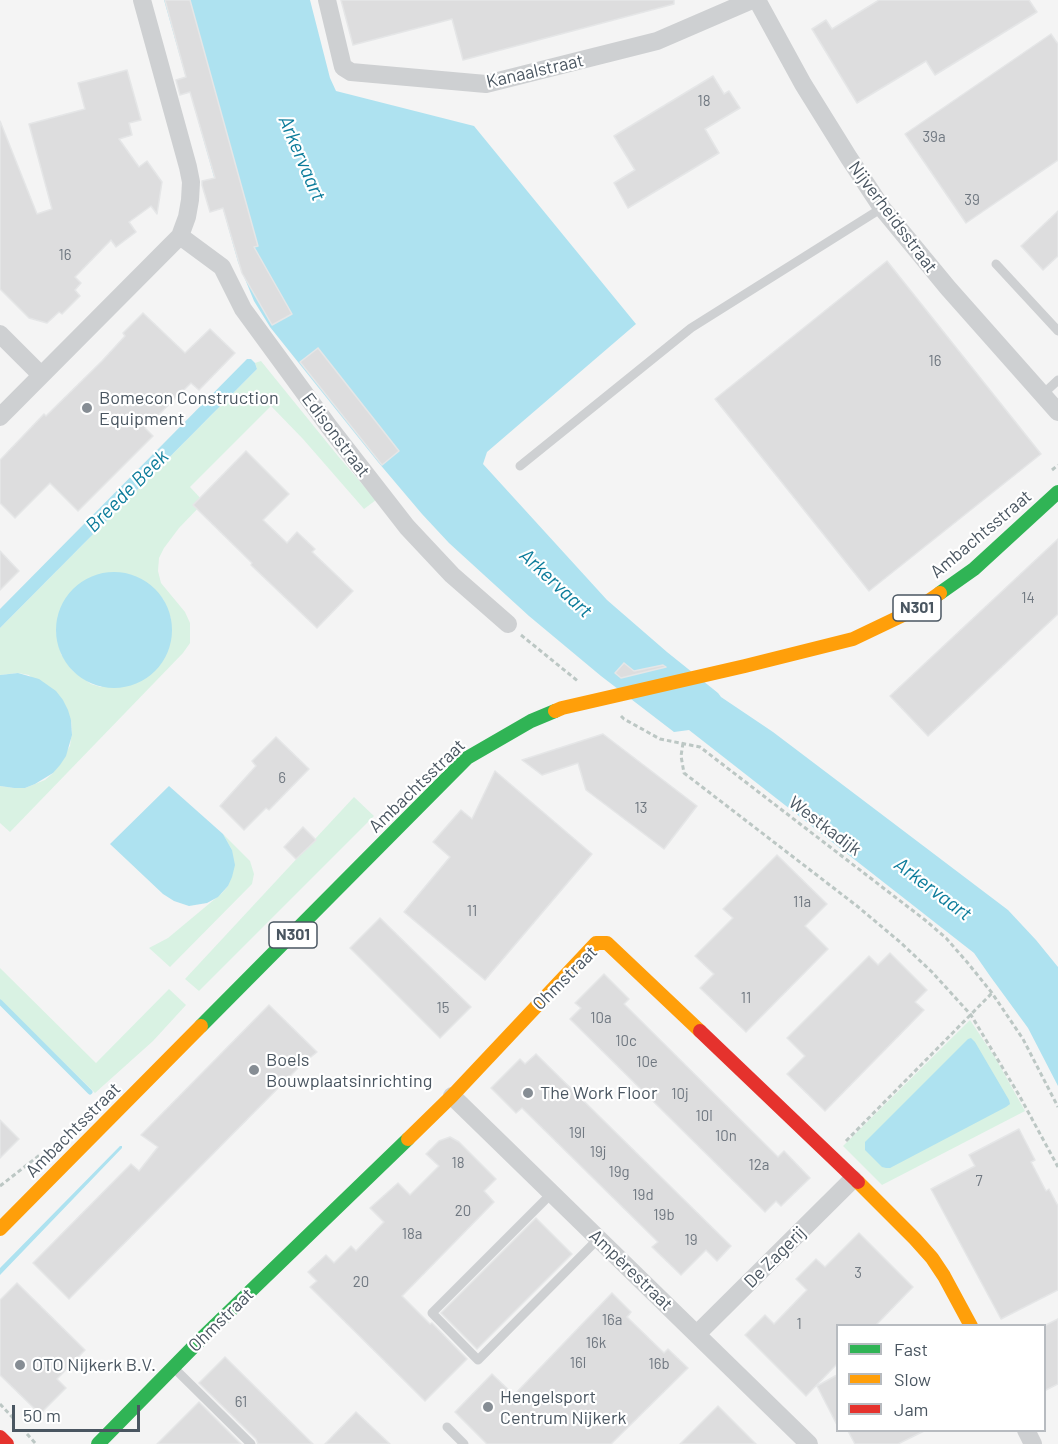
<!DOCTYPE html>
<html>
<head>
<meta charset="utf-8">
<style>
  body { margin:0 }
  #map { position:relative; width:1058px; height:1444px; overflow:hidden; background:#f4f4f4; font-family:Barlow,sans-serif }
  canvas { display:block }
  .legend { position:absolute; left:836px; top:1324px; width:210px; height:108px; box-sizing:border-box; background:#fff; border:2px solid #b7bbc0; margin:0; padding:8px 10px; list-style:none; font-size:18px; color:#4a5661 }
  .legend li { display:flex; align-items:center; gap:12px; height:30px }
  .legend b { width:30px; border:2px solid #b7bbc0 }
  .scale { position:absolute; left:12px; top:1405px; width:128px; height:27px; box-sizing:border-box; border:3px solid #4a5661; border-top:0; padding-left:8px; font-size:18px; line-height:21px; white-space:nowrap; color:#4a5661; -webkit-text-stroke:4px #fff; paint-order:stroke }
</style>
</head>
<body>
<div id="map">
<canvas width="1058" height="1444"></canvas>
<ul class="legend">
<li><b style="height:8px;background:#30b455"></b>Fast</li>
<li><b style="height:8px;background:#ff9f0a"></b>Slow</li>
<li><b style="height:8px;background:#e5322d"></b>Jam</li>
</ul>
<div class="scale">50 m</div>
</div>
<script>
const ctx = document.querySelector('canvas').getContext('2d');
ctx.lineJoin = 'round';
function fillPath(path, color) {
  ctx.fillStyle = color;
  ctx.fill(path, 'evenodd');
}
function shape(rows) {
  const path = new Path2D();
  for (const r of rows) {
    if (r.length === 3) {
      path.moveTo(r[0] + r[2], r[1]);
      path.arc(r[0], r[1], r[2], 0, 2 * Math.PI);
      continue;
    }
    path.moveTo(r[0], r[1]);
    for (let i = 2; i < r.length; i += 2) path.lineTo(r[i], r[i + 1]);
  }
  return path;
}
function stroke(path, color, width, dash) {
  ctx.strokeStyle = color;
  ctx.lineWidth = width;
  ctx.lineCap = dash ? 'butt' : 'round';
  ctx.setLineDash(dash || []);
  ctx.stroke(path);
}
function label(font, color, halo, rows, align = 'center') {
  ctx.font = font + ' Barlow,sans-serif';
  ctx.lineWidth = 4.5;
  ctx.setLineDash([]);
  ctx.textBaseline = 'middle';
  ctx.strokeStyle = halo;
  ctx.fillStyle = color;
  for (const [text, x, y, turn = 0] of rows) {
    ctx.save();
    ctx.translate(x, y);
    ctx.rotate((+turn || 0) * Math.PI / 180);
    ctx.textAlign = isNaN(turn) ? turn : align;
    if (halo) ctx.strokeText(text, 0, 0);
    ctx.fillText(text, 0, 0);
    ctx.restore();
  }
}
fillPath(shape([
  [261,361,338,456,376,500,364,509,303,439,271,406,190,487,204,502,179,528,164,548,159,558,158,571,161,583,185,612,190,623,190,643,183,653,10,832,0,823,0,786,14,788,25,788,45,780,53,773,70,746,72,731,71,720,29,675,18,673,0,675,0,628,257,369,255,363],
  [129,574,148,584,163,599,171,619,101,687,91,684,73,671,61,654,56,632],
  [354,797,374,816,199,991,185,979],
  [223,834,250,861,254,874,252,884,170,967,149,948,168,938,222,893,228,886,232,850],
  [0,968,96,1063,169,989,186,1005,153,1041,95,1093,0,1000],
  [970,1020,996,1059,1025,1111,882,1185,843,1146]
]), '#d9f2e3');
fillPath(shape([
  [164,0,310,0,330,78,336,91,474,126,636,324,487,452,483,464,607,600,667,652,718,693,721,697,773,732,1008,910,1036,940,1058,967,1058,1086,1028,1028,990,976,974,953,689,730,674,732,601,676,529,616,449,543,422,514,378,462,270,327,254,301,238,262],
  [247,359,251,359,255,363,257,369,0,628,0,609],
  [114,630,58],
  [18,673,39,679,56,691,63,700,68,710,71,720,72,735,66,756,60,765,53,773,35,784,25,788,14,788,0,786,0,675],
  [169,786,223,834,232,850,235,865,232,877,228,886,218,897,207,903,189,906,174,901,163,894,110,844],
  [971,1038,975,1042,1009,1100,1010,1104,1006,1107,890,1168,886,1168,882,1167,865,1150,865,1142,968,1039],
  [120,1146,122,1146,122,1148,0,1275,0,1268]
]), '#aee2f0');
stroke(shape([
  [0,1002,90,1092]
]), '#aee2f0', 5);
const building = shape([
  [165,0,190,0,258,246,254,247,292,314,272,325,242,273,223,208,210,212,202,185,202,181,215,178,190,92,180,95,176,80,186,77,165,0],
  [341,0,674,0,674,4,463,60,452,19,353,45,341,0],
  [879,0,1029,0,1037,12,935,75,926,61,857,103,812,29,826,20,832,29,879,0],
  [1051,34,1058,44,1058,160,966,223,905,134,1051,34],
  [127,70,141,120,129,123,132,135,119,139,139,167,147,161,162,182,157,214,151,206,129,222,136,232,116,247,111,240,75,277,81,283,75,290,80,296,62,314,59,312,47,323,29,318,0,289,0,121,37,214,52,209,29,124,85,109,78,83,127,70],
  [713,76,724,94,729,91,740,108,705,129,719,153,628,208,614,183,635,170,614,136,713,76],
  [1058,211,1058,256,1043,270,1021,246,1058,211],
  [887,261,1041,454,869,591,715,399,887,261],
  [143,313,185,353,210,329,235,353,199,390,191,383,145,428,153,436,78,511,50,483,15,518,0,503,0,460,44,414,46,416,102,361,125,336,123,333,143,313],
  [318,348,399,451,382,465,300,362,318,348],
  [246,451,289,494,263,520,287,543,297,532,315,549,312,552,353,591,317,628,251,565,252,563,193,505,246,451],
  [1058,539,1058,614,928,736,890,696,1058,539],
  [0,551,19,571,0,590,0,551],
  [624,663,634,671,663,665,666,667,621,678,615,673,624,663],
  [603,734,697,806,664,849,586,790,578,763,542,775,522,760,603,734],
  [276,737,309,769,269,810,266,808,244,830,220,806,256,766,252,761,276,737],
  [495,771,592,854,485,980,404,912,450,857,433,842,461,810,472,819,495,771],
  [303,827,316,840,296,859,284,847,303,827],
  [777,855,827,904,805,926,828,949,746,1032,700,988,714,974,695,956,733,918,723,909,777,855],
  [380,918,471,1007,440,1038,350,948,380,918],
  [890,953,927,990,915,1002,924,1010,825,1111,787,1074,805,1056,787,1038,869,956,878,965,890,953],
  [604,974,629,999,624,1004,778,1157,784,1151,810,1178,781,1206,776,1201,765,1212,570,1019,581,1008,575,1003,604,974],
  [269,1005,317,1052,301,1065,69,1299,33,1263,131,1164,139,1171,158,1147,141,1135,269,1005],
  [536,1054,731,1246,717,1261,706,1250,681,1275,652,1247,658,1242,522,1108,516,1113,491,1088,520,1059,525,1064,536,1054],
  [0,1120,19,1139,0,1158,0,1120],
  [1019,1129,1035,1160,1031,1162,1046,1191,1049,1189,1058,1206,1058,1290,1001,1319,931,1189,975,1166,969,1155,1019,1129],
  [450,1137,459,1142,496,1179,484,1191,494,1202,402,1296,430,1324,432,1323,467,1359,425,1401,310,1287,317,1281,308,1272,326,1255,334,1263,351,1246,356,1251,384,1222,370,1208,398,1183,410,1195,439,1166,426,1154,439,1141,450,1137],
  [536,1218,572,1254,477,1349,441,1313,536,1218],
  [859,1233,913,1287,875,1326,837,1326,837,1364,806,1396,745,1335,765,1315,774,1324,807,1290,796,1279,816,1259,825,1267,859,1233],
  [17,1283,85,1350,57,1379,66,1388,40,1414,0,1375,0,1300,17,1283],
  [612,1293,631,1312,627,1317,664,1353,668,1349,688,1368,611,1444,487,1444,455,1412,492,1374,514,1395,612,1293],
  [1058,1319,1058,1384,1044,1391,1044,1326,1058,1319],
  [225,1357,313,1444,258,1444,256,1439,199,1383,225,1357],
  [837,1375,837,1425,817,1386,837,1375],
  [199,1402,241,1444,157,1444,199,1402],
  [718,1406,756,1444,680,1444,718,1406],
  [356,1412,390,1444,325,1444,356,1412],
  [848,1431,924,1431,898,1444,855,1444,848,1431]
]);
fillPath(building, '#ddddde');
stroke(building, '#e5e6e7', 1.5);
stroke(shape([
  [1052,470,1058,465],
  [521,635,579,682],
  [621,716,624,719,660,739,700,747,925,920,946,938,967,962,992,993,1023,1039,1058,1107],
  [683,743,681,756,684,773,857,906,900,942,932,972,971,1015,1019,1095,1058,1167],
  [846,1141,992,993],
  [0,1186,41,1154],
  [0,1404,15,1420],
  [27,1434,36,1444]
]), '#bcc7c4', 3, [4.5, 3]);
stroke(shape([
  [996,264,1058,331],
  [1042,395,1058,380],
  [520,466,691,328,882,208],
  [552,1193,432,1313,478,1360,599,1238],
  [175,1369,251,1444],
  [447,1427,464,1444]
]), '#ced0d2', 9);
stroke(shape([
  [327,0,343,67,351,72,486,84,657,41,752,0],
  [757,0,803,84,849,158,882,208,948,288,1058,412],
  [180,236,222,267,243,309,330,428,407,527,452,575,508,624],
  [0,334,41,375],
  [0,417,180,236,187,217,190,200,191,182,188,167,142,0],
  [452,1096,809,1444],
  [697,1334,853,1179],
  [1026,1430,1033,1444]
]), '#ced0d2', 18);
stroke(shape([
  [940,593,974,569,1058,492],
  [201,1026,467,758,531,721,555,711],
  [98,1444,204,1336,408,1139]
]), '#30b455', 14);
stroke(shape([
  [555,711,562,708,745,666,853,639,920,607,940,593],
  [408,1139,452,1096,596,943,607,943,700,1031],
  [858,1182,915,1239,932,1258,944,1276,971,1326],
  [0,1229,201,1026]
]), '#ff9f0a', 14);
stroke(shape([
  [700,1031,858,1182],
  [0,1437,7,1444]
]), '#e5322d', 14);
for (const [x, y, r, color] of [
  [87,408,6,"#868d94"],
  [254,1070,6,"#868d94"],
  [528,1093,6,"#868d94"],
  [20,1365,6,"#868d94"],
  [488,1407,6,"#868d94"]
]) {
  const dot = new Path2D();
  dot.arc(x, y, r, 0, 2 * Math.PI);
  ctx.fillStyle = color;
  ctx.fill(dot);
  stroke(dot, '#fff', 2);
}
label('15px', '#707881', null, [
  ["18",704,101],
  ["39a",934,137],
  ["39",972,200],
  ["16",65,255],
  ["16",935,361],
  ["14",1028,598],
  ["6",282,778],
  ["13",641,808],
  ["11a",802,902],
  ["11",472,911],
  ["11",746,998],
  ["15",443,1008],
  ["10a",601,1018],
  ["10c",626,1041],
  ["10e",647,1062],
  ["10j",680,1094],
  ["10l",704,1116],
  ["19l",577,1133],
  ["10n",726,1136],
  ["19j",598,1152],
  ["18",458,1163],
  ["12a",759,1165],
  ["19g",619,1172],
  ["7",979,1181],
  ["19d",643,1195],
  ["20",463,1211],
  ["19b",664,1215],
  ["18a",412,1234],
  ["19",691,1240],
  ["3",858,1273],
  ["20",361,1282],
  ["16a",612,1320],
  ["1",799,1324],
  ["16k",596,1343],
  ["16l",578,1363],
  ["16b",659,1364],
  ["61",241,1402]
]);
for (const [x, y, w] of [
  [917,608,48],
  [293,935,48]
]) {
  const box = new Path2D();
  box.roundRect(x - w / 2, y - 13, w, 26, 4.5);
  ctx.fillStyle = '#fff';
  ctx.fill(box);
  stroke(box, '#4a5661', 1.5);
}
label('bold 16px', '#4a5661', null, [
  ["N301",917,608],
  ["N301",293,935]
]);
label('18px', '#4a5661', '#fff', [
  ["Kanaalstraat",535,71,-13],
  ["Nijverheidsstraat",893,217,53],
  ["Edisonstraat",336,435,53],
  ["Ambachtsstraat",981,534,-40],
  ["Ambachtsstraat",417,786,-44],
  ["Westkadijk",825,826,37],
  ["Ohmstraat",565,978,-45],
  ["Ambachtsstraat",73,1130,-45],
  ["De Zagerij",775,1257,-45],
  ["Ampèrestraat",631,1270,44],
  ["Ohmstraat",221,1320,-44]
]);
label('18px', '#4a5661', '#fff', [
  ["Bomecon Construction",99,398],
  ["Equipment",99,419],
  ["Boels",266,1060],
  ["Bouwplaatsinrichting",266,1081],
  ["The Work Floor",540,1093],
  ["OTO Nijkerk B.V.",32,1365],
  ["Hengelsport",500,1397],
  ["Centrum Nijkerk",500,1418]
], 'left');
label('italic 20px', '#0c7c9b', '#fff', [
  ["Arkervaart",302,158,67],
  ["Breede Beek",127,491,-45],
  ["Arkervaart",556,583,43],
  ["Arkervaart",933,889,37]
]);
</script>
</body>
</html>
